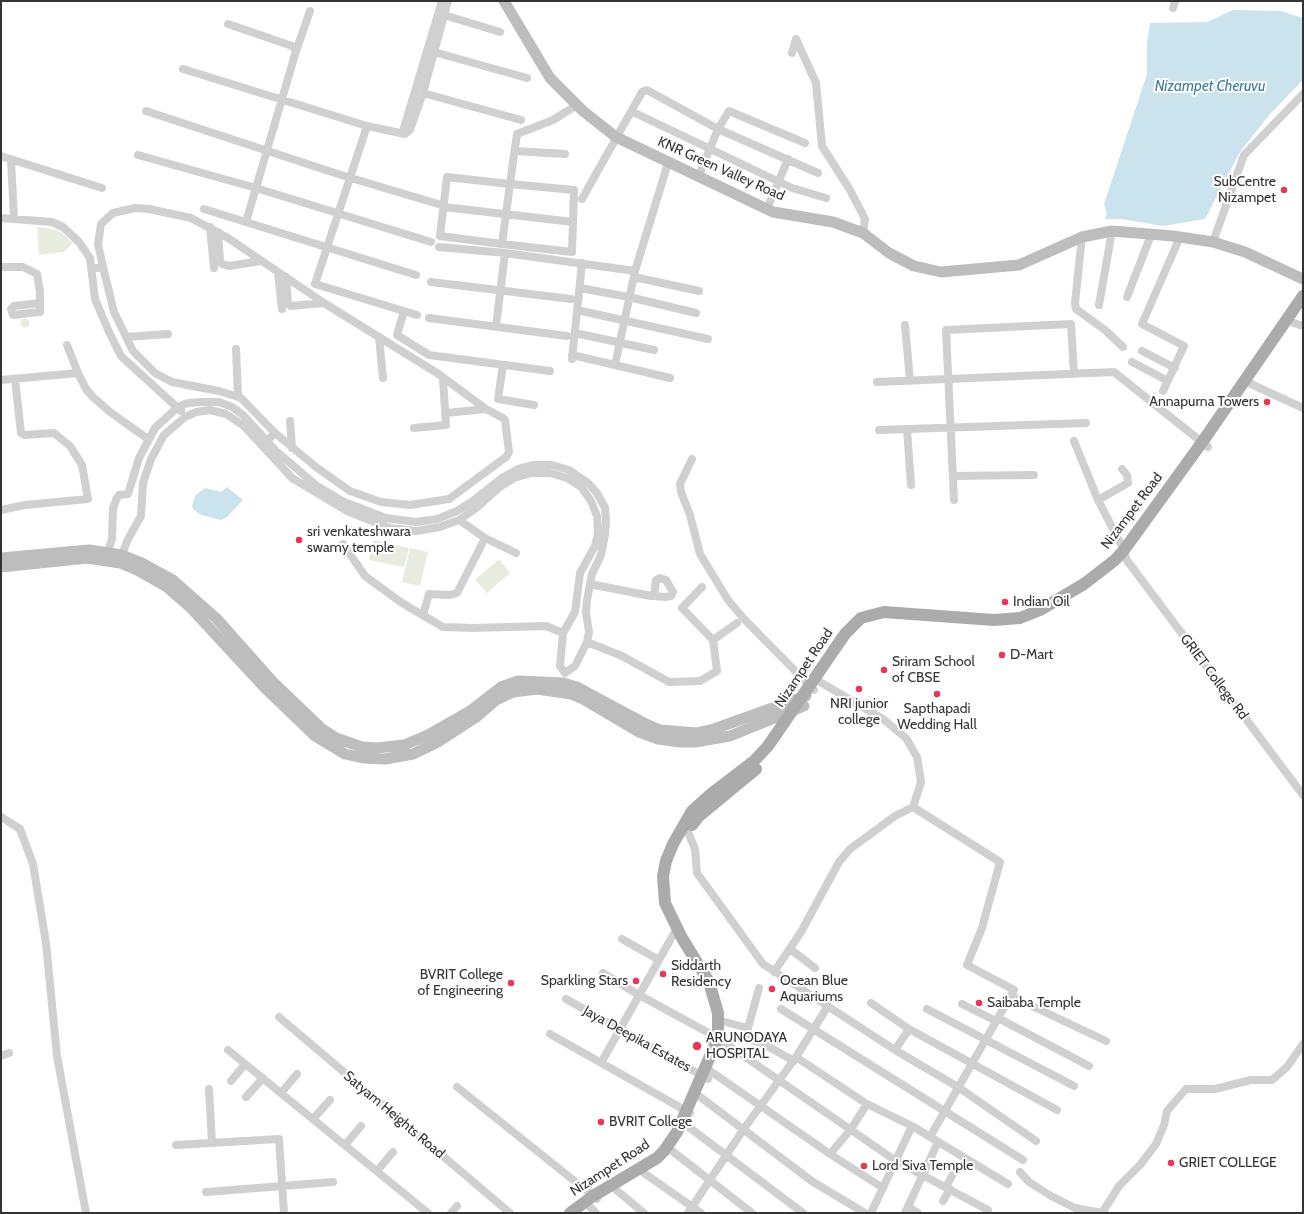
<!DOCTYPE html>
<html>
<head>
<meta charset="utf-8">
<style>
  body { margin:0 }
  #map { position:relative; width:1304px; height:1214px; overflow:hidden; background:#fff; font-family:Cabin,sans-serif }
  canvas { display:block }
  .frame { position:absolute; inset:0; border:2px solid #333; pointer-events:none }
</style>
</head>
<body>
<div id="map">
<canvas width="1304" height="1214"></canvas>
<div class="frame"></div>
</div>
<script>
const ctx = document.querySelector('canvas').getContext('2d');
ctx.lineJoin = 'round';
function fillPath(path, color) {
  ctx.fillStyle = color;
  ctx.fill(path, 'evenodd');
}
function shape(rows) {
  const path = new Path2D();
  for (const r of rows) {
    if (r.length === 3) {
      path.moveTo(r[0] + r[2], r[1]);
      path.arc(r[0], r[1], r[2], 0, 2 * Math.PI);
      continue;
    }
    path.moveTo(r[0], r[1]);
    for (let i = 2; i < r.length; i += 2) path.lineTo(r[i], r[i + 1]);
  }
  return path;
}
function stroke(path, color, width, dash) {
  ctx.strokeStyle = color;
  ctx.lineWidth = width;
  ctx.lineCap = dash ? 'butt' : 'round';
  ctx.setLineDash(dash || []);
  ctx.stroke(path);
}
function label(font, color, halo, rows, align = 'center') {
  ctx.font = font + ' Cabin,sans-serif';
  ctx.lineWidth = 4;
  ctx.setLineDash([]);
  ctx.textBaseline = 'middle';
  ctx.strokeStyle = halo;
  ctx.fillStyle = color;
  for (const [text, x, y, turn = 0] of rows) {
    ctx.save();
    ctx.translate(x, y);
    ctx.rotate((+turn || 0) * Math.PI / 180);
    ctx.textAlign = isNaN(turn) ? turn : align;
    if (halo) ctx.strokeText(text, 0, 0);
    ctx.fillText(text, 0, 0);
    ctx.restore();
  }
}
fillPath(shape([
  [37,227,52,229,61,232,73,243,64,252,39,255],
  [25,323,4.5],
  [374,540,409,548,404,567,369,560],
  [410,548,428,552,420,586,402,582],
  [499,559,510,573,487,593,475,580]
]), '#e7ecdf');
fillPath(shape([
  [1233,10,1281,11,1303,18,1303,80,1270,114,1240,152,1205,219,1163,226,1121,219,1105,219,1107,214,1104,204,1147,74,1147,44,1150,23,1207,22],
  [227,487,243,500,227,517,221,520,201,515,193,509,192,506,195,496,205,488,221,492]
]), '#cbe3ec');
stroke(shape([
  [1173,8,1175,1],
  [444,15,500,32],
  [228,24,292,46,296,51,246,222],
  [296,51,310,11],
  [434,52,527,78],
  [792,53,796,39,816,83,822,146,850,190,865,219,863,233],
  [183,69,367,126,405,134],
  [423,93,521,120],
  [146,111,341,175,438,204],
  [633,112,792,188,826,198],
  [367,126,315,284,404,311],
  [405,134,410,130,423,93,448,1],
  [405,134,404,128,442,1],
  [805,143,729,111,718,129,818,173],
  [515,151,565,154],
  [138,155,256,188,431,242],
  [1,156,102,188],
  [11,160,14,218],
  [582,199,642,92,647,90,718,129,699,175],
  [444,207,573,222],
  [204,209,416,275],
  [767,209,788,159],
  [1,218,52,222,63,227,79,242,90,258,95,299,109,332,121,356,181,411],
  [210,227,214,268],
  [218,232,220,261,222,264,229,266,261,261],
  [1082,237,1075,303,1076,309,1105,330,1123,347],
  [1213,242,1244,155,1303,94],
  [502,244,572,252,574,190,510,184,447,177,440,236,502,244,510,184,513,162,517,134,553,120,577,105],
  [439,247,505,253,635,271,668,163],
  [1,267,23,267,37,274,40,292,40,312,13,315,11,309,14,306,40,303],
  [103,267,114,312,133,351,155,373,172,382,219,391,241,398,275,433],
  [91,269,103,267,98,244,101,224,113,213,135,208,149,209,191,218,228,238,324,303,437,373,486,409,503,418,505,420,509,452,506,457,449,499,410,505,381,502,350,491,316,467,275,433,267,441],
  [635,271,615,365,670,378],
  [278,272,282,309],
  [286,277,288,304,291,306,324,303],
  [634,277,699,291],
  [431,282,571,299],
  [580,288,629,297,696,313],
  [1127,297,1151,235],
  [1099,305,1112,231],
  [577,310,708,339],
  [417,315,404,311,397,335,429,355,550,371],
  [429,318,567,336],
  [1294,323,1303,326],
  [905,325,910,381],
  [496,326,505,253],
  [575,333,654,350],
  [126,337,168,334],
  [379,337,383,378],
  [236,349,238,397],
  [1142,351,1175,368],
  [572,355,615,365],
  [572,359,582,263],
  [1132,362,1168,381],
  [503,365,498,399,534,405],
  [78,373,86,389,93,397,110,412,148,439],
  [1,380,78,373,67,345],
  [877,382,1114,372,1208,447],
  [1251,384,1303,408],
  [1163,391,1184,346,1142,324,1180,237],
  [446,413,486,409],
  [290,421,292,448],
  [414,428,446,425,443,379],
  [907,429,911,485],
  [879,430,1086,423],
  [1074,441,1098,500,1124,550,1126,559,1303,795],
  [692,459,680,484,681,492,690,515,700,554,728,600,745,620,814,690],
  [953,476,1034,475],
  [954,500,946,330,1071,324,1074,374],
  [1098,500,1128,483,1127,475,1122,469],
  [1,510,25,505,88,499,82,465,70,446,54,433,24,435,21,433,15,379],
  [459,520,485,538,516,553],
  [343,544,365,576,402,603,443,627,473,628,546,626,563,633],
  [106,557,112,539,113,508,116,500,119,495,128,494,139,458,155,428,178,407,188,403,202,402,219,402,232,407,243,415,276,451,317,486,342,501,386,518,416,522,437,519,457,511,473,501,502,478,518,469,534,465,552,465,569,470,588,483,597,493,605,508,606,520,605,535,601,555,592,574,587,600,586,613,589,632,587,642,575,666,565,673,560,666,563,633,575,612,580,573,595,546,598,533,597,516,591,501,581,487,567,478,550,473,531,473,514,478,501,486,475,509,459,520,440,527,416,531,390,528,349,512,292,478,244,426,226,414,210,410,196,412,185,417,164,435,151,459,143,483,141,516,127,541,120,560],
  [590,584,651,596,654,596,665,597,671,596,673,592,666,580,660,578,656,580,654,596],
  [423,615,429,594,450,595,457,593,485,538],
  [713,640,737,623],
  [587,642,622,656,669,682,700,681,717,671,713,640,682,608,702,587],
  [820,682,883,719,906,738,917,757,921,782,913,807,1000,862,982,928,967,965,1014,990,1011,996],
  [1,817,20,829,33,864,46,943,57,1056,86,1213],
  [688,832,695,849,697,873,763,964,895,1050,958,1087,1036,1141],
  [622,939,659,960],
  [790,949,815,968],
  [774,972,801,932,839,862,850,849,895,816,913,807],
  [603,973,639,995,718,1038],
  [566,999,708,1079],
  [871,1003,909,1029,1057,1110],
  [962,1004,996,1021],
  [781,1009,1023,1160],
  [927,1009,1074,1086],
  [279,1017,510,1213],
  [998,1018,1011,996,1106,1041],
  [725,1022,748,1028,759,988],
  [748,1028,747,1039,762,1043,794,1061],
  [550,1034,690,1113],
  [725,1043,896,1161,988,1210],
  [228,1050,428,1213],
  [895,1050,909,1029],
  [1,1056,9,1053],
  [796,1057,867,1104,912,1126,1008,1184],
  [601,1063,677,928],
  [706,1068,830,1154,851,1129,867,1104],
  [231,1081,245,1064],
  [457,1087,597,1199],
  [209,1089,212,1143],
  [281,1093,297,1074],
  [695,1093,813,1182,865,1213],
  [246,1097,263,1078],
  [313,1119,330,1100],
  [682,1122,803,1213],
  [930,1137,998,1018,1089,1066],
  [176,1145,279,1139,284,1213],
  [345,1145,361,1126],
  [667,1147,752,1213],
  [830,1154,883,1188],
  [377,1171,393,1152],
  [1020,1172,1029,1182,1051,1196,1075,1208,1102,1213,1119,1186,1140,1165,1156,1144,1164,1125,1167,1111,1186,1089,1215,1089,1251,1080,1272,1080,1287,1067,1303,1044],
  [644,1173,701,1213],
  [946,1187,955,1170],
  [615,1189,644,1213],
  [206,1192,333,1182],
  [943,1201,950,1189],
  [585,1202,596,1213],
  [908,1207,918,1213],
  [451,1213,457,1206],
  [688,1213,743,1130,796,1057,828,1006],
  [871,1213,912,1126],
  [905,1213,938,1142]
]), '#d0d0d0', 8);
stroke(shape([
  [504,1,550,78,583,111,616,137,773,212,833,222,863,233,889,253,914,266,941,272,1019,265,1082,237,1112,231,1173,236,1213,242,1245,252,1303,279],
  [1,558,89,550,122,555,142,563,173,580,216,618,272,681,322,729,336,738,362,747,377,748,404,745,428,735,470,711,501,687,518,681,563,683,577,687,646,724,660,730,697,733,714,729,806,696],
  [1,567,87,558,120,563,137,570,167,587,190,607,265,688,315,736,345,754,363,758,385,759,413,754,438,742,475,718,496,700,513,692,537,689,571,694,583,699,639,732,658,739,681,742,695,742,730,736,804,706]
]), '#bdbdbd', 11);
stroke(shape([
  [692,825,699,816,756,769],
  [570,1213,593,1196,657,1158,664,1151,677,1132,718,1038,718,1013,709,982,682,938,665,903,663,876,666,861,673,844,692,811,711,794,754,761,768,746,845,634,861,618,884,612,994,620,1020,618,1040,610,1084,584,1115,560,1124,550,1203,441,1303,296]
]), '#ababab', 12);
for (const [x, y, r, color] of [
  [1284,190,4,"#e93653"],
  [1267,402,4,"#e93653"],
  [299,540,4,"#e93653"],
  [1005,602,4,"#e93653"],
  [1002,655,4,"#e93653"],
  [884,670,4,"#e93653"],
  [859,689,4,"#e93653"],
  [937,694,4,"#e93653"],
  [663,974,4,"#e93653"],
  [636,981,4,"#e93653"],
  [511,983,4,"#e93653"],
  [772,989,4,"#e93653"],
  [979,1003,4,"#e93653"],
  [697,1046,5,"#e93653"],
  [601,1122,4,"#e93653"],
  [1171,1163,4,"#e93653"],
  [864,1166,4,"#e93653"]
]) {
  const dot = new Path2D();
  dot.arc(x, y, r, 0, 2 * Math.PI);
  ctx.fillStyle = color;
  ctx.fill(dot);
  stroke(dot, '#fff', 1.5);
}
label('14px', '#333', '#fff', [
  ["KNR Green Valley Road",721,169,24],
  ["Nizampet Road",1132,511,-53],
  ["Nizampet Road",804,668,-56],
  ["GRIET College Rd",1214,677,53],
  ["Jaya Deepika Estates",637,1039,29],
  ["Satyam Heights Road",394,1115,40],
  ["Nizampet Road",610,1168,-33]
]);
label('14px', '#333', '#fff', [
  ["SubCentre",1276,182,"right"],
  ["Nizampet",1276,198,"right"],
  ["Annapurna Towers",1259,402,"right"],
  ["sri venkateshwara",307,532],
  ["swamy temple",307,548],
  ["Indian Oil",1013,602],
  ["D-Mart",1010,655],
  ["Sriram School",892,662],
  ["of CBSE",892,678],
  ["NRI junior",859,704,"center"],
  ["college",859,720,"center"],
  ["Sapthapadi",937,709,"center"],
  ["Wedding Hall",937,725,"center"],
  ["Siddarth",671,966],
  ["Residency",671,982],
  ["BVRIT College",503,975,"right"],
  ["of Engineering",503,991,"right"],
  ["Sparkling Stars",628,981,"right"],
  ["Ocean Blue",780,981],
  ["Aquariums",780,997],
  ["Saibaba Temple",987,1003],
  ["ARUNODAYA",706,1038],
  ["HOSPITAL",706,1054],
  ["BVRIT College",609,1122],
  ["GRIET COLLEGE",1179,1163],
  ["Lord Siva Temple",872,1166]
], 'left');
label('italic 15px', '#3e7d98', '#fff', [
  ["Nizampet Cheruvu",1210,87]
]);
</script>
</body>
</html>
